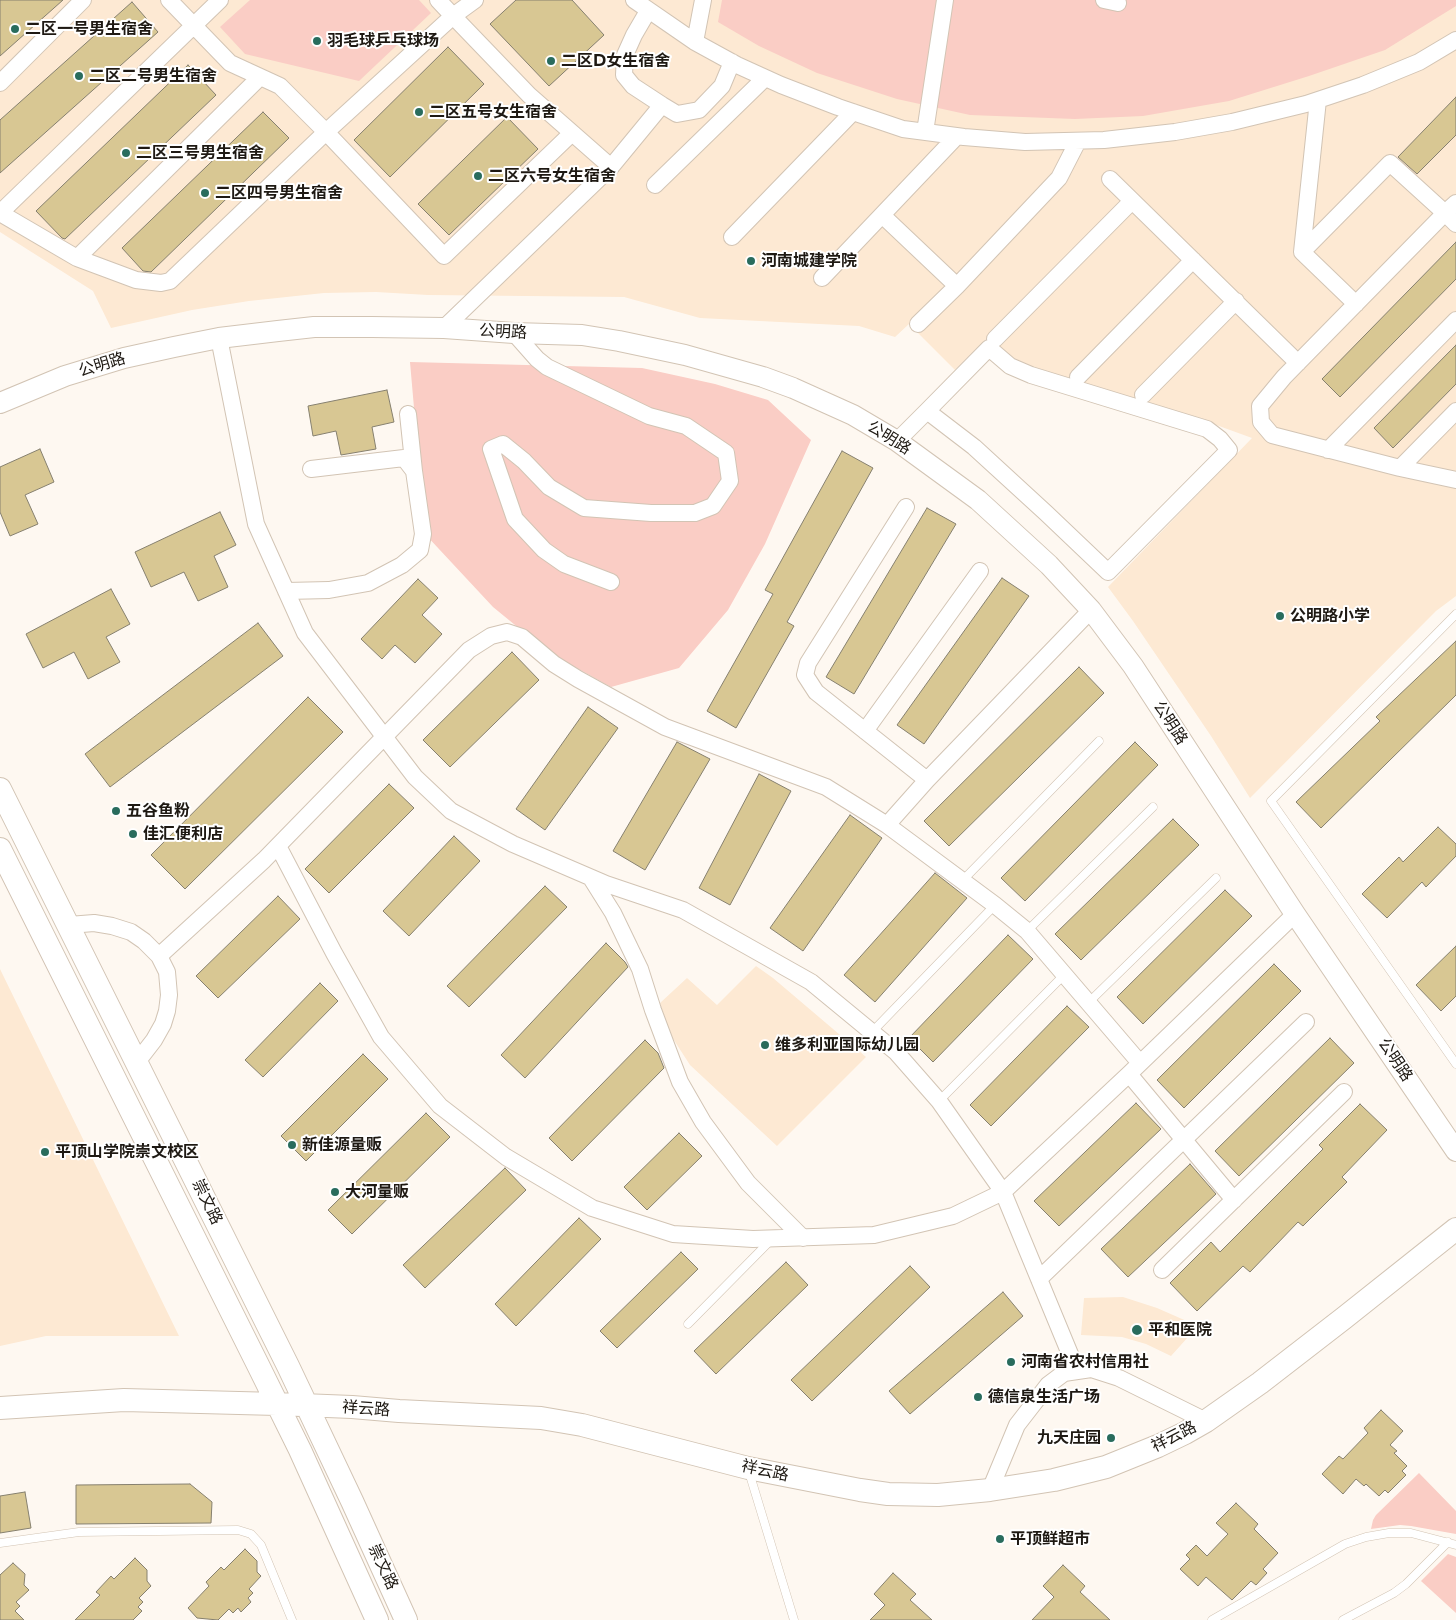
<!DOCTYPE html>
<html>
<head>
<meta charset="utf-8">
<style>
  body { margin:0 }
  canvas { display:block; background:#fef8f1 }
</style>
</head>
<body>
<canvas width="1456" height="1620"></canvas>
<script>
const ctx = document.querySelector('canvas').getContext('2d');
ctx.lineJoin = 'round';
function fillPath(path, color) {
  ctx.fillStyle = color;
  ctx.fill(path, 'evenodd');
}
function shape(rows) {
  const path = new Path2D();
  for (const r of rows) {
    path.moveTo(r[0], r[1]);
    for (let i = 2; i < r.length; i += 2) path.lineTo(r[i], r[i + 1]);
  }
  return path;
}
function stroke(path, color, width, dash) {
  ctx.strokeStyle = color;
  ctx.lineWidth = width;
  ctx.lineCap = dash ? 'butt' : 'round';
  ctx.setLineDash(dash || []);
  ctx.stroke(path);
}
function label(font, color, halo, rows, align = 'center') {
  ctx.font = font + ' Montserrat,"Noto Sans SC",sans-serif';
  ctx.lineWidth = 4;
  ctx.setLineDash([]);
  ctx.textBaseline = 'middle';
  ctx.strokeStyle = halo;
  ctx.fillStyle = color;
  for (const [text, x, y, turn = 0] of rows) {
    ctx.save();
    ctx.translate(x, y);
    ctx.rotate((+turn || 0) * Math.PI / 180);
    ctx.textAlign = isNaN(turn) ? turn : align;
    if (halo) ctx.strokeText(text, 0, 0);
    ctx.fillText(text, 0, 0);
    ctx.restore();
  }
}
fillPath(shape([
  [0,0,1456,0,1456,596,1436,611,1250,798,1211,736,1133,621,1108,587,1252,438,1186,414,1034,373,1005,356,987,338,955,370,909,324,895,337,859,326,700,318,624,297,428,295,376,292,324,293,249,301,192,310,111,328,93,291,0,232],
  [756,966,773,978,866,1057,777,1146,690,1065,670,1034,660,1003,687,978,717,1005],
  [0,969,179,1336,46,1336,0,1346],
  [1123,1297,1157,1308,1198,1326,1171,1356,1146,1344,1122,1337,1081,1335,1084,1298]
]), '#fde9d3');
fillPath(shape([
  [250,0,419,0,431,13,359,81,245,54,220,27],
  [722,0,1456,0,1456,6,1385,50,1309,76,1229,101,1143,116,1075,119,970,115,897,99,817,73,759,46,718,22],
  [410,362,642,368,715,384,768,400,811,440,765,544,728,610,679,668,611,687,548,652,493,607,425,534],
  [1419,1473,1456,1511,1456,1534,1411,1526,1400,1525,1371,1529,1373,1520,1376,1515],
  [1448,1554,1456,1557,1456,1613,1421,1581]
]), '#facdc5');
const building = shape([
  [0,0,63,0,0,56,0,0],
  [516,0,572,0,604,35,549,86,490,24,516,0],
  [132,2,158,32,0,173,0,120,132,2],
  [448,47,484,84,390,177,354,140,448,47],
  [188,65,216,95,65,239,62,238,36,211,188,65],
  [1456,97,1456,135,1417,174,1398,157,1456,97],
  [263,112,289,138,151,272,143,271,122,248,263,112],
  [507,117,538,149,449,235,418,204,507,117],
  [1456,242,1456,279,1340,397,1322,379,1456,242],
  [1456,345,1456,384,1393,448,1374,428,1456,345],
  [387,390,394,422,372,427,376,449,341,455,336,431,313,436,308,406,387,390],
  [40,449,54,482,25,495,38,524,10,536,0,512,0,467,40,449],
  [842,451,873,468,787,622,794,626,736,728,707,711,773,594,765,590,842,451],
  [927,508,956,524,854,694,826,677,927,508],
  [220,512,236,545,214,556,228,587,198,601,184,572,151,587,135,552,220,512],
  [1002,578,1029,596,924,744,897,725,1002,578],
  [418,579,438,598,422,615,442,634,415,663,395,645,382,659,361,639,418,579],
  [111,589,130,624,106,637,120,662,88,679,74,652,43,668,26,634,111,589],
  [258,623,283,656,110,787,85,754,258,623],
  [1456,641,1456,695,1321,828,1296,802,1380,721,1376,717,1456,641],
  [512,652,539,680,450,767,423,740,512,652],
  [1079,667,1104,693,949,846,924,821,1079,667],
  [308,697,343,732,185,889,151,855,308,697],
  [588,707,618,728,545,830,516,809,588,707],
  [677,742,710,759,645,870,613,851,677,742],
  [1135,742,1158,765,1025,901,1001,878,1135,742],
  [759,774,791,791,730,905,699,888,759,774],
  [389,784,414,808,329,893,305,869,389,784],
  [850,815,882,838,803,951,770,928,850,815],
  [1173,819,1199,845,1081,960,1055,934,1173,819],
  [1438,827,1456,844,1456,856,1426,887,1422,882,1387,918,1362,894,1399,857,1403,862,1438,827],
  [454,836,480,861,409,936,383,911,454,836],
  [935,873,967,898,875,1002,844,975,935,873],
  [545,886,567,907,469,1007,447,986,545,886],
  [1225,890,1252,916,1143,1024,1117,997,1225,890],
  [278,896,300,919,218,998,196,976,278,896],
  [1008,935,1033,959,933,1062,909,1038,1008,935],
  [606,943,625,962,628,967,525,1078,501,1055,606,943],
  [1456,946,1456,996,1441,1011,1416,985,1456,946],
  [1274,964,1301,991,1184,1108,1157,1080,1274,964],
  [320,983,338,1001,263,1077,245,1060,320,983],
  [1067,1006,1089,1027,991,1126,970,1105,1067,1006],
  [1330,1038,1354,1063,1239,1176,1215,1151,1330,1038],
  [645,1040,658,1053,664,1068,572,1161,549,1138,645,1040],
  [363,1054,388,1079,306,1161,281,1136,363,1054],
  [1136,1103,1161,1129,1059,1226,1034,1201,1136,1103],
  [1360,1104,1387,1130,1342,1177,1347,1182,1303,1226,1298,1222,1250,1272,1243,1266,1197,1311,1170,1283,1211,1242,1220,1252,1323,1149,1319,1145,1360,1104],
  [426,1113,450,1137,352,1234,328,1210,426,1113],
  [679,1133,702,1156,647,1210,624,1187,679,1133],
  [1190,1164,1216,1194,1128,1277,1101,1249,1190,1164],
  [505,1168,526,1190,425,1288,403,1265,505,1168],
  [579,1218,601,1239,516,1326,495,1304,579,1218],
  [681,1252,698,1269,617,1348,600,1331,681,1252],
  [786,1262,808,1285,716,1374,694,1351,786,1262],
  [910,1266,930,1287,812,1401,791,1380,910,1266],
  [1003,1292,1023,1316,910,1414,889,1391,1003,1292],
  [1381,1410,1403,1431,1390,1445,1397,1451,1394,1453,1407,1466,1402,1471,1406,1475,1388,1493,1385,1490,1379,1496,1366,1484,1364,1486,1356,1479,1343,1494,1322,1474,1339,1456,1343,1459,1368,1433,1364,1428,1381,1410],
  [190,1484,212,1502,211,1523,76,1524,76,1485,190,1484],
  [25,1492,31,1528,0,1533,0,1496,25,1492],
  [1236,1503,1258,1524,1254,1529,1278,1553,1263,1569,1267,1573,1256,1585,1251,1581,1232,1600,1206,1577,1198,1586,1180,1569,1190,1559,1186,1555,1196,1545,1207,1556,1228,1534,1216,1523,1236,1503],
  [245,1549,257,1561,257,1572,261,1576,249,1589,253,1593,248,1598,251,1602,241,1612,238,1608,233,1613,229,1609,218,1620,197,1618,188,1608,209,1586,206,1582,221,1567,224,1570,245,1549],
  [135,1558,147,1570,147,1581,151,1586,139,1598,143,1602,138,1607,142,1611,133,1620,75,1620,100,1595,96,1592,111,1576,114,1579,135,1558],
  [13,1563,25,1574,24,1585,29,1590,16,1602,20,1606,15,1611,24,1620,0,1620,0,1575,13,1563],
  [1063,1565,1085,1586,1080,1592,1110,1620,1032,1620,1054,1597,1043,1586,1063,1565],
  [893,1573,916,1594,910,1600,932,1620,870,1620,885,1605,874,1594,893,1573]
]);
fillPath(building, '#d8c793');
stroke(building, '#86806f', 1);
const service = shape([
  [1456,614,1271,801,1456,1064],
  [963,880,1099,741],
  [1027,931,1153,807],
  [1088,1003,1216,878],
  [872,1032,995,905],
  [939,1101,1064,975],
  [688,1324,771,1240],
  [749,1472,794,1620],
  [0,1543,79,1532,238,1530,251,1534,261,1545,292,1620],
  [1212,1620,1345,1544,1366,1537,1389,1533,1411,1533,1456,1545],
  [1343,1620,1394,1593,1406,1584,1448,1542]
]);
const minor = shape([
  [169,0,230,63,280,86,326,132,444,256,572,133],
  [438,0,453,16,475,0],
  [634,0,695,42,737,65,781,85,838,107,903,129,964,137,1025,142,1104,140,1175,132,1232,122,1306,104,1363,85,1419,62,1456,40],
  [1104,0,1118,3],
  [648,11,634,35,625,55,624,75,633,86,662,105,677,114,699,110,722,86,732,62],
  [695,42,703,0],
  [0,83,83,0],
  [1318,100,1302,252,1390,163,1445,213,1284,377,1260,406,1261,422,1272,435,1400,468,1456,480],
  [925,132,945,0],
  [1110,179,1298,363],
  [655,185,765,78],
  [1456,203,1445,213,1456,224],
  [0,213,77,258,136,280,161,283,170,281,326,132,453,16,529,95,611,167],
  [0,213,220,0],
  [882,215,957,286],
  [732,237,853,112],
  [1302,252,1356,304],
  [77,258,260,77],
  [822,278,957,136],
  [918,324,957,286,1059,178,1078,141],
  [444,328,611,167,662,105],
  [514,333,537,359,547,367,649,416,686,426,726,453,730,481,713,506,695,513,651,513,584,508,549,487,524,461,503,444,491,449,515,519,544,550,564,564,611,582],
  [219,338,256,524,305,633,415,777,451,811,513,844,606,884,683,910,811,982,896,1052,939,1101,1003,1192,1077,1371],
  [995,339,1132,201],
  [1078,377,1193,260],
  [1143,395,1236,301],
  [408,414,414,471],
  [897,441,927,411,989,348,1010,366,1031,375,1207,429,1220,439,1229,450,1108,572,1046,513,974,447,927,411],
  [1328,450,1456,320],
  [1400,468,1456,411],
  [906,507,808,663,805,675,816,692,927,780],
  [286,591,329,590,368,583,402,565,420,550,423,534,414,471,404,458,311,469],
  [865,731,980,571],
  [887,825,927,780,1091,610],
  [278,846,334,953,381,1037,440,1106,506,1157,592,1208,673,1234,753,1239,874,1235,953,1216,1003,1192,1129,1074,1295,914],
  [591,878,613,913,640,969,653,1010,680,1082,703,1122,748,1183,803,1238],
  [69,925,94,923,112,926,131,932,144,941,159,956,167,972,169,995,167,1011,163,1024,154,1040,137,1062],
  [159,956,264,860,469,650,491,636,507,632,522,637,554,664,578,679,665,727,826,787,887,825,995,905,1027,931,1140,1063],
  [1129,1074,1234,1200],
  [1162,1270,1344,1092],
  [1039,1279,1306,1022],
  [990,1490,1017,1425,1048,1385,1064,1373,1091,1369,1119,1378,1206,1421]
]);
const tertiary = shape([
  [0,403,65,376,124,358,174,347,219,338,278,331,314,327,372,327,444,328,514,333,582,335,619,341,685,355,763,377,793,388,853,415,897,441,978,500,1049,565,1091,610,1133,666,1295,914,1456,1151]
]);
const secondary = shape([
  [0,789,288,1366,352,1501,406,1620],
  [0,849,258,1365,300,1450,377,1620],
  [0,1408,124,1400,277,1404,352,1407,399,1411,541,1418,582,1425,748,1468,860,1490,888,1494,938,1495,990,1490,1054,1480,1106,1467,1158,1446,1185,1433,1206,1421,1260,1383,1344,1318,1456,1229]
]);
stroke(service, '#d2c4b4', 9);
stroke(minor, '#d2c4b4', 18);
stroke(tertiary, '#d2c4b4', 22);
stroke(secondary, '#d2c4b4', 24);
stroke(service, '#fff', 8);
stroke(minor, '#fff', 16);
stroke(tertiary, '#fff', 20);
stroke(secondary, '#fff', 22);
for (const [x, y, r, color] of [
  [15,29,5,"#296c5d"],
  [317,41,5,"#296c5d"],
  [551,61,5,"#296c5d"],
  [79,76,5,"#296c5d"],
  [419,112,5,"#296c5d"],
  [126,153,5,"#296c5d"],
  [478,176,5,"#296c5d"],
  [205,193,5,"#296c5d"],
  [751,261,5,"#296c5d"],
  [1280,616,5,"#296c5d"],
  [116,811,5,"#296c5d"],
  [133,834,5,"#296c5d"],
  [765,1045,5,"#296c5d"],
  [292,1145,5,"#296c5d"],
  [45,1152,5,"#296c5d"],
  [335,1192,5,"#296c5d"],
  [1137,1330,6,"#296c5d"],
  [1011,1362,5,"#296c5d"],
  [978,1397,5,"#296c5d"],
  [1111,1438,5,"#296c5d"],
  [1000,1539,5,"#296c5d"]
]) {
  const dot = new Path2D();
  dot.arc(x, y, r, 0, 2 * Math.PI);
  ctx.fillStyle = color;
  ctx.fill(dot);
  stroke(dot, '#fff', 2);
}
label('bold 16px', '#1e1913', '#fff', [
  ["二区一号男生宿舍",25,29],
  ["羽毛球乒乓球场",327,41],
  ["二区D女生宿舍",561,61],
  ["二区二号男生宿舍",89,76],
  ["二区五号女生宿舍",429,112],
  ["二区三号男生宿舍",136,153],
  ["二区六号女生宿舍",488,176],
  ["二区四号男生宿舍",215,193],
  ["河南城建学院",761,261],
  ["公明路小学",1290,616],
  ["五谷鱼粉",126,811],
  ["佳汇便利店",143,834],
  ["维多利亚国际幼儿园",775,1045],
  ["新佳源量贩",302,1145],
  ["平顶山学院崇文校区",55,1152],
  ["大河量贩",345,1192],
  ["平和医院",1148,1330],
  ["河南省农村信用社",1021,1362],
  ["德信泉生活广场",988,1397],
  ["九天庄园",1101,1438,"right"],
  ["平顶鲜超市",1010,1539]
], 'left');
label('16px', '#1e1913', '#fff', [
  ["公明路",503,332,3],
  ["公明路",102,365,-17],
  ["公明路",889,438,32],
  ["公明路",1170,723,57],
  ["公明路",1395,1060,56],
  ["崇文路",207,1202,64],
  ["祥云路",366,1409,4],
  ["祥云路",1174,1437,-27],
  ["祥云路",765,1471,12],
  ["崇文路",383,1567,65]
]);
</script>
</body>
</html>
